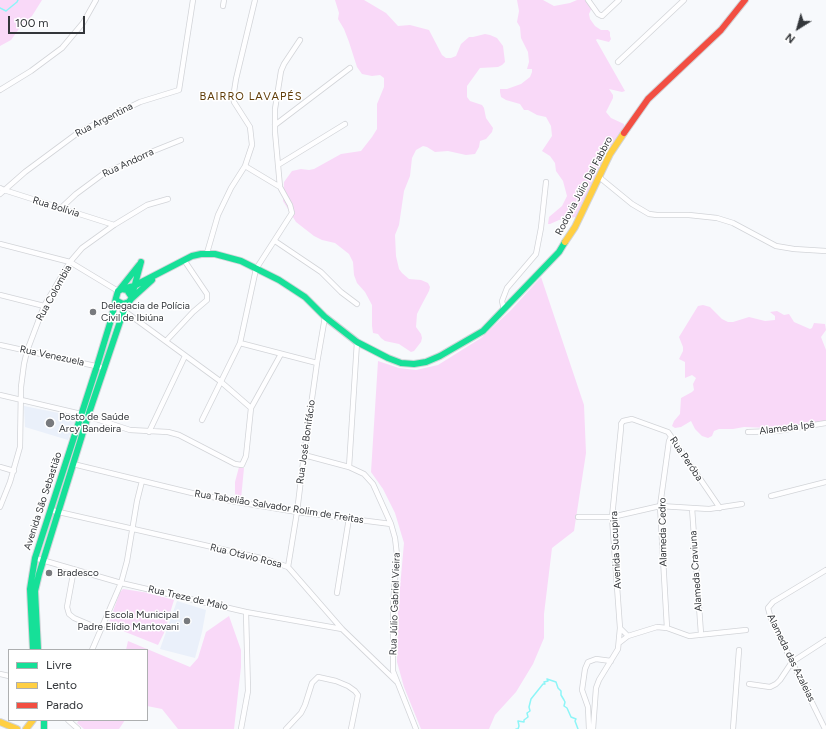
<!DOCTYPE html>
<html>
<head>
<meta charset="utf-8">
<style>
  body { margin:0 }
  #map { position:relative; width:826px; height:729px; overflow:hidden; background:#f7f9fc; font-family:Figtree,sans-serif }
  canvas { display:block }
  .legend { position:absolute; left:8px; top:649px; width:140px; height:72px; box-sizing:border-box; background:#fff; border:1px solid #adafb0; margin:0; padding:5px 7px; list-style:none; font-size:12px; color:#33363a }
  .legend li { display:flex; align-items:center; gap:8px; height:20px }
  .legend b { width:20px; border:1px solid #adafb0 }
  .north { position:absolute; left:778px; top:8px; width:40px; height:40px; -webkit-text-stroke:3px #fff; paint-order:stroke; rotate:217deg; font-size:11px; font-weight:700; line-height:16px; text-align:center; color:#33363a }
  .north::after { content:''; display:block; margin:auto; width:14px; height:18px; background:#33363a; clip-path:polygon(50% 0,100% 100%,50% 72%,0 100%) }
  .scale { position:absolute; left:8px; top:16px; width:77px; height:18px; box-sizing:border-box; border:2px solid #33363a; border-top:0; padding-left:5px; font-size:12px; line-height:14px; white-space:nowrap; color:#33363a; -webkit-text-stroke:3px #fff; paint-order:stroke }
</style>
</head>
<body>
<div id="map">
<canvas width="826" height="729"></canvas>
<ul class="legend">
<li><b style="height:5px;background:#16e098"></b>Livre</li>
<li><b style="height:5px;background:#ffcf43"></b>Lento</li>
<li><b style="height:5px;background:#f24e42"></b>Parado</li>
</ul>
<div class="north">N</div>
<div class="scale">100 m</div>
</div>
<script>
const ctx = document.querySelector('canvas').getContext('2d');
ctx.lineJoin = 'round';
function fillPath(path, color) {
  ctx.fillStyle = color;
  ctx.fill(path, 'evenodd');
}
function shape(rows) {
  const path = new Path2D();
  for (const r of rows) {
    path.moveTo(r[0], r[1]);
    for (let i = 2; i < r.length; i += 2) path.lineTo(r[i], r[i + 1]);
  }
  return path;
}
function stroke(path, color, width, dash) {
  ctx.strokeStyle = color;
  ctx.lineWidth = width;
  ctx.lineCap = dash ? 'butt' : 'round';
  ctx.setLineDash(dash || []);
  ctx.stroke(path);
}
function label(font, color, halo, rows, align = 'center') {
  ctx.font = font + ' Figtree,sans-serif';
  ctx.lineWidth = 3;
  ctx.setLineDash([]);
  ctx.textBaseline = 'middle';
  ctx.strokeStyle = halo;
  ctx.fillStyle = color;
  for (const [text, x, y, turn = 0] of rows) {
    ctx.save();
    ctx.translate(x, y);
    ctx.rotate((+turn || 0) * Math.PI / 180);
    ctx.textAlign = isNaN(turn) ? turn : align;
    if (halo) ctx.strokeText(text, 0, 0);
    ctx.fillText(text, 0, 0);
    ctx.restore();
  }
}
fillPath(shape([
  [24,406,74,416,75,420,68,440,25,427],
  [177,601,206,610,202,632,195,658,160,649]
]), '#eaf0fa');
fillPath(shape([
  [0,0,42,0,32,16,21,26,11,40,0,46],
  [335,0,364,0,386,13,398,26,410,25,429,30,442,55,446,58,451,58,456,56,461,44,469,37,473,37,485,34,490,35,497,38,503,46,505,62,502,65,498,67,480,68,467,86,467,97,470,101,482,105,484,108,486,118,493,128,492,132,486,139,480,141,479,147,475,154,466,155,448,151,435,152,427,147,423,146,416,150,412,158,410,176,404,191,399,225,395,235,396,256,399,269,402,273,409,279,421,280,428,283,430,287,429,291,421,306,417,314,416,327,421,334,422,338,421,342,414,351,411,352,399,344,385,341,381,338,378,334,373,333,372,326,372,305,365,292,357,283,354,275,353,262,349,254,335,243,322,240,314,236,296,222,283,201,284,182,292,171,301,169,309,170,314,169,341,154,361,151,372,137,377,129,377,104,384,87,384,78,380,75,372,76,362,74,357,67,349,42,344,29,338,19,339,13],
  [517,0,543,0,554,6,570,3,577,0,587,0,593,5,589,14,590,19,595,26,601,30,608,30,610,32,610,36,611,39,609,42,597,39,596,40,625,91,622,92,609,89,613,95,613,98,606,112,611,118,624,124,624,127,583,212,576,217,559,220,550,224,548,224,549,217,562,206,567,196,563,181,556,171,555,163,550,156,542,151,552,136,551,126,546,117,537,115,528,110,524,110,520,104,506,100,501,97,500,92,500,89,507,89,521,84,530,77,532,72,532,69,527,69,529,62,528,52,521,38,520,27,517,22,519,11],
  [541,277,584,405,586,453,574,531,552,548,544,614,544,638,533,664,516,692,495,715,489,729,421,729,404,687,397,662,398,610,404,543,395,513,383,489,371,472,378,361,399,368,416,370,438,365,481,338,511,310],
  [703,305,710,307,722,319,728,322,733,322,749,317,765,321,775,320,775,316,770,312,777,311,784,315,789,314,794,322,810,329,812,328,814,323,825,324,826,330,821,337,826,350,826,422,809,425,770,428,744,427,733,429,719,429,714,431,712,436,708,438,702,436,695,429,691,421,681,427,675,428,672,426,674,421,680,414,681,398,692,392,694,390,693,384,696,378,692,375,685,378,685,362,679,359,683,351,683,347,679,337,698,306],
  [239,467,244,468,241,499,235,498,235,482],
  [123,589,149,593,174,600,164,633,158,645,108,625,120,592],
  [229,616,241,650,241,667,234,729,178,729,162,709,147,706,147,650,126,650,128,641,190,667,198,658,206,632],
  [79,720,125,720,119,729,84,729,77,723]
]), '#f9d9f8');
stroke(shape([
  [0,8,6,11,17,2,18,0],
  [516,729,518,729,519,726,518,721,524,722,524,720,528,717,527,713,530,711,529,707,531,699,543,684,545,684,544,682,548,681,547,679,556,682,558,688,561,691,561,695,564,700,565,702,564,706,567,708,571,717,576,719,575,721,578,729]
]), '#8df5f7', 1.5);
const street = shape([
  [588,0,598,14,602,16,619,0],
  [223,6,224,0],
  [618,62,684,0],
  [0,90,31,71,62,48,83,23,96,0],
  [275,125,350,68],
  [278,165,345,124],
  [599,177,632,204,649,214,657,215,689,215,717,218,733,223,776,246,794,249,826,251],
  [280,187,275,132,275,109,281,71,284,64,300,40],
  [0,188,4,190,114,225],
  [0,194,25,172,79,132,140,102,179,90,193,0],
  [61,208,76,194,103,174,151,152,181,140],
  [275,241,321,272,341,292,357,304],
  [0,244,70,262,118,291],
  [207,253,218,215,231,188,245,166,252,145,250,127,234,102,233,98,236,79,255,0],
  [0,295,44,306],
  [117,301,123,310,220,381,251,408],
  [504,310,502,301,507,288,536,254,541,228,546,182],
  [166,341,193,312,207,300,207,294,184,260],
  [240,343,317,363],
  [0,345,100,367],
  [0,395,81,414,130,430,168,432,179,435,235,464,242,465,246,456,251,408,281,354],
  [202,420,240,343,256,269,292,213,290,205,280,187,245,166],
  [149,432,185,356],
  [748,432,777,431,826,423],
  [304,455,349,467,364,474,373,484,391,524,395,538,397,555,393,604,393,671,416,729],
  [73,464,192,493,237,502,297,512,391,524],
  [0,467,14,471],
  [349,467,357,342],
  [771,496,826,482],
  [0,507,10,482,20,447,21,387,24,364,27,351,44,306,70,262,82,248,114,225,147,205,168,199],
  [692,508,701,634],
  [50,510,265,559,288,567,342,629,397,682],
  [578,517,612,517,660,506,709,509,742,504],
  [35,558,121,583,246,612,342,629],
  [288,567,297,512,304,455,317,363,325,317],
  [74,569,67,607,69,614,74,618,100,629],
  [337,593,349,518],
  [667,628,660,506,669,441,671,437],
  [628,636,620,628,612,517,621,428,621,424,623,421,632,419,668,432,720,508],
  [619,643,628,636,657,627,667,628,689,636,746,630],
  [92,650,121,583,127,561,137,501,142,481],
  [0,674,9,676],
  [749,684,770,687,776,684,780,680,792,662,826,640],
  [68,720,78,729],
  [241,729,248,691,246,612],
  [286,729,301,713,305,705,312,683,318,677,336,681,348,686,355,691,358,695,351,729],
  [589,729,588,707,582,690,585,669,588,662,596,659,611,661],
  [593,729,596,688,599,680,618,649,620,628],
  [733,729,739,650],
  [825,729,771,619,768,608,773,602,826,570]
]);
const fast = shape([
  [120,289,139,265],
  [122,289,134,286,192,256,201,254,215,254,241,261,279,280,305,297,325,317,357,342,388,358,401,363,414,364,426,362,440,356,483,331,559,252,565,242],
  [131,296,127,290,122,289,118,291,116,298,117,301,123,304,129,302,131,299,141,262],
  [131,299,152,280],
  [33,650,30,589,35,558,97,366,111,320,116,298],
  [38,650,35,591,39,574,88,416,126,304],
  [44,720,44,729]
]);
const slow = shape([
  [565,242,575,227,610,154,624,133],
  [0,722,17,729],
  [26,729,33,720]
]);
const jam = shape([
  [624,133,648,99,721,30,745,0]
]);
stroke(street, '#d2d4d8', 6);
stroke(fast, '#d2d4d8', 8);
stroke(slow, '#d2d4d8', 8);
stroke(jam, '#d2d4d8', 8);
stroke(street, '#fefeff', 4.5);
stroke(fast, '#16e098', 6);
stroke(slow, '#ffcf43', 6);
stroke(jam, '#f24e42', 6);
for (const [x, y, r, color] of [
  [93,312,4,"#787a7e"],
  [50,423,5,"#787a7e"],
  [49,573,4,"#787a7e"],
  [187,621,4,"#787a7e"]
]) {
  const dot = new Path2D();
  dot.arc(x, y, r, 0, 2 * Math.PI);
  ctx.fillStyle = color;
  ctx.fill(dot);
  stroke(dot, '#fff', 1.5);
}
label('10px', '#33363a', '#fff', [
  ["Rua Argentina",104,120,-27],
  ["Rua Andorra",128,163,-25],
  ["Rodovia Júlio Dal Fabbro",584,186,-62],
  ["Rua Bolívia",56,207,17],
  ["Rua Colombia",54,293,-61],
  ["Rua Venezuela",52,356,12],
  ["Alameda Ipê",787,428,-7],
  ["Rua José Bonifácio",306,442,-82],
  ["Rua Peróba",686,459,56],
  ["Avenida São Sebastião",43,501,-72],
  ["Rua Tabelião Salvador Rolim de Freitas",279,507,9],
  ["Alameda Cedro",663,532,-91],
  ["Avenida Sucupira",616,550,-93],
  ["Rua Otávio Rosa",246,556,14],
  ["Alameda Craviuna",696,571,-94],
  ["Rua Treze de Maio",188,598,13],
  ["Rua Júlio Gabriel Vieira",395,604,-88],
  ["Alameda das Azaleias",791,658,64]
]);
label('10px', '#33363a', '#fff', [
  ["Delegacia de Polícia",101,306],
  ["Civil de Ibiúna",101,318],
  ["Posto de Saúde",59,417],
  ["Arcy Bandeira",59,429],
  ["Bradesco",57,573],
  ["Escola Municipal",179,615,"right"],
  ["Padre Elídio Mantovani",179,627,"right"]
], 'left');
ctx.letterSpacing = '1px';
label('11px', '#5f3b06', '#fff', [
  ["BAIRRO LAVAPÉS",251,97]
]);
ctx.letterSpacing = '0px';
</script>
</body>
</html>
